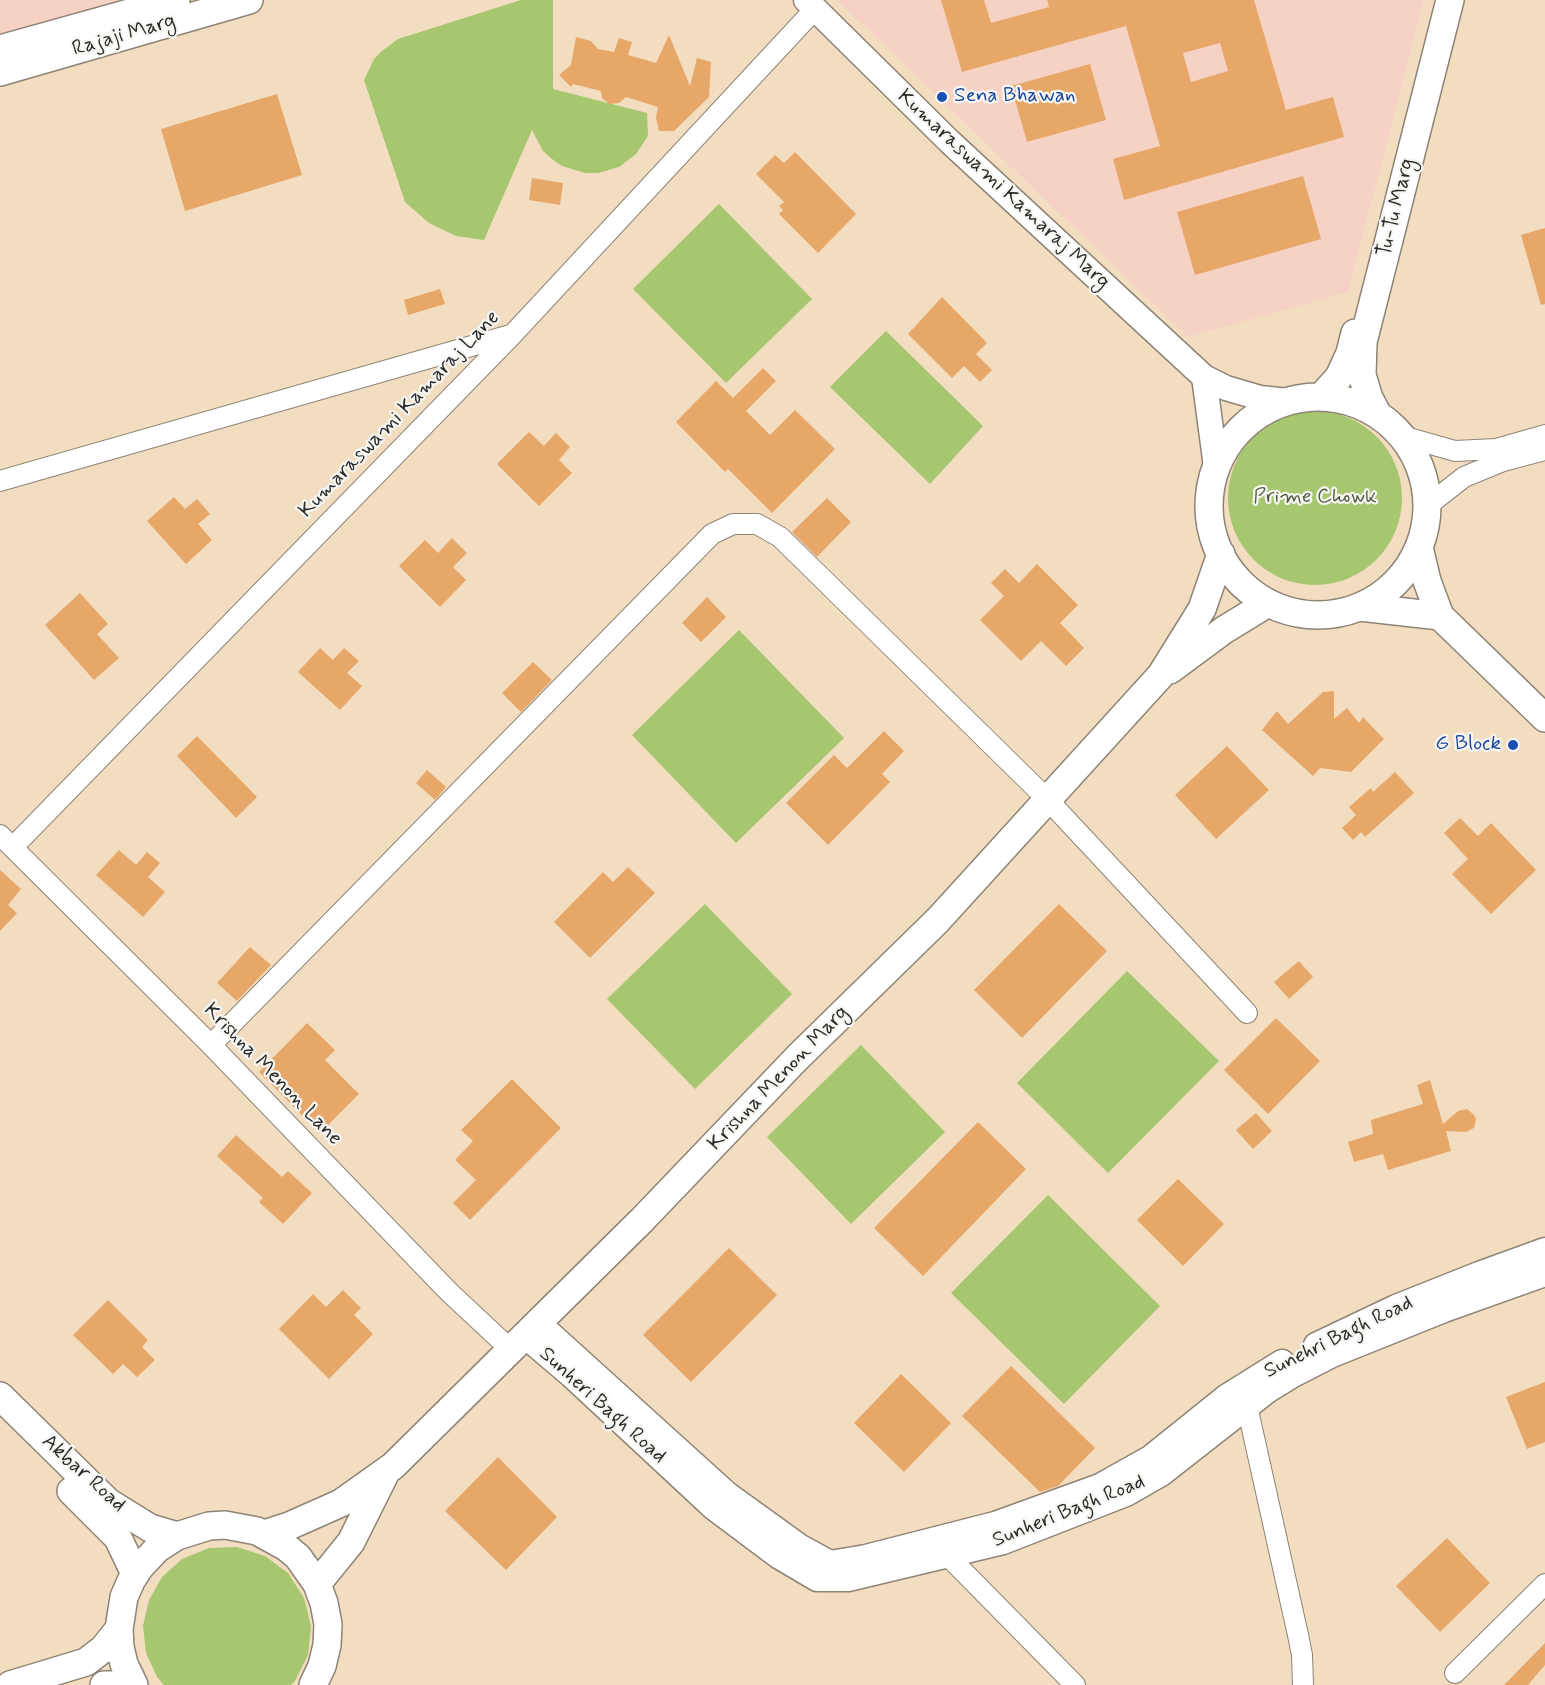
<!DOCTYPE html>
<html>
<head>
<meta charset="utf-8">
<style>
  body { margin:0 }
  canvas { display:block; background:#f2ddc0 }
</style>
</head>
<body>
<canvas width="1545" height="1685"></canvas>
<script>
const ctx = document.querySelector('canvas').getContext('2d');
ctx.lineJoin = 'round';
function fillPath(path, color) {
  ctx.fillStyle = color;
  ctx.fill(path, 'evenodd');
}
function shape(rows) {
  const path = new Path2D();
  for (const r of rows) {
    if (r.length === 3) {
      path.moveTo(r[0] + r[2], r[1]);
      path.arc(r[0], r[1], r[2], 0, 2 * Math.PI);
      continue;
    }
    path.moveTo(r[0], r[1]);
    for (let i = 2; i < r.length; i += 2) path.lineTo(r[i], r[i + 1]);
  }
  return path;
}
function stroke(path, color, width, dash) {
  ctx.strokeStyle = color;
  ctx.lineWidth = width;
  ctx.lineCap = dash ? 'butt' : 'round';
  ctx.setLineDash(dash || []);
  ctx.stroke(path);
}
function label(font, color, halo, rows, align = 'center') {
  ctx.font = font + ' Mynerve,sans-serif';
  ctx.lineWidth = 4.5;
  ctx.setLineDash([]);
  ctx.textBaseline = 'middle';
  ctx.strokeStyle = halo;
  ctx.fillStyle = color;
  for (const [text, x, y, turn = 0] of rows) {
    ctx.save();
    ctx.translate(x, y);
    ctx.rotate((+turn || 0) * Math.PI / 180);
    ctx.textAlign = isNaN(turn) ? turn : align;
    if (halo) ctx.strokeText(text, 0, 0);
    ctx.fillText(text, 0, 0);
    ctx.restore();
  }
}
fillPath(shape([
  [0,0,125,0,0,36],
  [837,0,1424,0,1348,292,1188,337]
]), '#f6d2c5');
fillPath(shape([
  [521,0,553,0,553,89,647,113,648,136,636,154,619,167,598,173,585,173,562,166,552,159,543,151,532,130,484,240,456,236,429,223,405,202,364,80,374,59,382,51,398,39],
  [719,204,812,299,726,383,633,289],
  [886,331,983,426,930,484,830,387],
  [1315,498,87],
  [739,630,844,738,736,843,632,735],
  [705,904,792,994,695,1089,607,999],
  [1127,971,1219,1061,1108,1173,1017,1083],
  [861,1045,945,1132,851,1224,767,1137],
  [1048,1195,1160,1306,1064,1404,951,1293],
  [237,1547,265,1556,288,1573,304,1598,311,1626,308,1655,295,1681,291,1685,164,1685,157,1677,146,1653,143,1626,149,1600,162,1577,182,1559,209,1548]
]), '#a6c66f');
fillPath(shape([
  [941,0,984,0,991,23,1049,7,1047,0,1254,0,1286,110,1333,97,1344,137,1124,200,1113,159,1160,146,1126,26,962,72],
  [1220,43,1228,71,1191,82,1183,53],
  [669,35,690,86,697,58,711,62,709,97,674,131,659,131,656,118,658,107,626,97,619,103,610,104,602,98,601,91,573,84,571,87,559,75,571,65,576,37,591,41,598,49,614,52,619,38,632,42,628,55,656,63],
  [1090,64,1106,120,1027,142,1011,86],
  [277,94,302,175,185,211,161,129],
  [795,152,856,214,818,253,779,214,783,210,779,206,784,202,756,174,775,155,784,163],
  [1303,176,1321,239,1195,275,1177,212],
  [532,178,563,183,560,205,529,200],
  [1545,228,1545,304,1541,305,1521,235],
  [440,289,445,304,408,315,404,300],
  [942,297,987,343,976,354,992,370,980,382,964,366,952,378,908,334],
  [763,368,776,381,746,411,770,435,795,410,835,449,772,513,728,469,725,472,676,422,716,381,733,398],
  [529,432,544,446,556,433,570,447,559,460,572,473,539,506,497,464],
  [174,497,185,509,197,499,210,514,198,524,212,540,186,564,147,521],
  [827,498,851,522,817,557,792,532],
  [452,538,467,553,453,567,466,580,440,607,399,566,425,540,438,553],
  [1037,564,1078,605,1060,623,1084,648,1066,666,1041,641,1021,661,980,620,1004,596,991,583,1005,569,1019,583],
  [80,593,108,624,97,634,119,658,94,680,45,625],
  [707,597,726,617,701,642,682,623],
  [320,648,333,660,344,648,359,661,347,673,362,686,340,710,298,672],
  [533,662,552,680,521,712,502,693],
  [1334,691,1334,719,1347,708,1359,723,1363,717,1384,739,1351,772,1320,768,1313,776,1262,730,1277,711,1288,724,1323,692],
  [884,731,904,751,882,774,890,782,828,845,786,803,834,755,847,768],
  [197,736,257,797,236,818,177,756],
  [1227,746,1269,790,1216,839,1175,795],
  [427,770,446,787,435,800,416,783],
  [1395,772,1414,793,1365,837,1361,832,1353,840,1342,828,1356,815,1349,807,1371,788,1373,792],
  [1460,818,1478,836,1491,823,1536,870,1491,914,1452,874,1468,859,1444,833],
  [119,850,136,865,147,852,160,863,148,877,165,892,143,917,96,875],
  [628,867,655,893,590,958,554,922,603,872,613,882],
  [0,870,21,889,8,905,17,913,0,931],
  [1059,904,1107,951,1022,1038,974,990],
  [250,947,271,965,237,1001,217,983],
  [1299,961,1313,977,1289,999,1274,982],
  [1276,1018,1320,1061,1268,1114,1224,1070],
  [307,1023,335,1050,325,1060,359,1094,320,1133,259,1072],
  [512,1079,561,1128,470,1220,453,1203,476,1180,455,1160,473,1141,461,1130],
  [1430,1080,1443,1124,1458,1111,1467,1109,1474,1115,1476,1119,1474,1128,1466,1132,1446,1131,1451,1151,1388,1170,1383,1154,1354,1162,1348,1142,1373,1134,1371,1120,1423,1104,1417,1085],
  [1256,1113,1272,1131,1253,1149,1236,1130],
  [978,1122,1026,1169,923,1276,874,1228],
  [236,1135,282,1177,288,1171,312,1193,283,1224,259,1202,263,1198,217,1156],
  [1178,1179,1224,1224,1183,1266,1137,1220],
  [729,1248,777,1295,691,1382,643,1335],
  [343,1290,361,1308,354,1315,373,1334,329,1379,279,1329,313,1294,326,1307],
  [108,1300,148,1340,142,1347,155,1360,137,1377,123,1364,113,1374,73,1335],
  [1011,1366,1095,1448,1058,1486,1040,1492,962,1416],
  [901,1374,951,1423,904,1472,854,1423],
  [1545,1382,1545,1442,1527,1449,1506,1397],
  [498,1457,557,1517,506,1570,445,1511],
  [1447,1538,1490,1583,1440,1632,1396,1586],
  [1545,1643,1545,1665,1528,1685,1504,1685]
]), '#e7a768');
const minor = shape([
  [1402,436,1455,451,1496,449,1545,435],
  [0,481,510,335],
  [1427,506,1464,477,1503,461,1545,450],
  [0,835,211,1045,449,1292,510,1349],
  [13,847,513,334,815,9],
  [211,1045,712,534,733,524,757,524,780,537,1047,799,1247,1013],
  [1247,1406,1298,1635,1302,1655,1303,1685],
  [947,1555,1075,1685],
  [1455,1673,1545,1584]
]);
const tertiary = shape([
  [806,0,950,142,1204,377,1226,388,1260,398,1288,401],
  [1204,377,1216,467],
  [537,1322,727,1494,799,1546,830,1563,866,1557,995,1524,1100,1486,1150,1458,1226,1397,1282,1362],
  [524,1335,571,1375,714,1508,778,1556,817,1579,848,1579,1003,1542,1126,1494,1161,1474,1267,1391,1293,1375,1332,1355,1444,1310,1545,1274],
  [1316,1345,1396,1307,1479,1274,1545,1250]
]);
const secondary = shape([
  [0,49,176,0],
  [0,72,249,0],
  [1321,397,1339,377,1350,353,1355,333],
  [1318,506,109],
  [1378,415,1369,398,1362,375,1363,342,1450,0],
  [1419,547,1427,581,1440,616,1545,718],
  [1360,607,1440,616],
  [1170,670,1224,630,1268,603],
  [0,1396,108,1502,150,1528,177,1536],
  [71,1491,118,1538,135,1574],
  [264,1534,289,1526,341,1503,393,1466,642,1220,797,1058,938,920,1161,675,1202,609,1221,554],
  [317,1584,351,1542,384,1476],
  [10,1685,86,1662,103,1649,119,1629],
  [104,1685,112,1685],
  [134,1685,124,1664,120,1647,119,1629,124,1597,131,1581,140,1567,157,1549,177,1536,209,1526,225,1525,257,1531,286,1547,298,1557,317,1584,324,1603,328,1624,327,1645,322,1666,313,1685]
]);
stroke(minor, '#8e8476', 22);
stroke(tertiary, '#8e8476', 27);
stroke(secondary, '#8e8476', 30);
stroke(minor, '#fff', 20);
stroke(tertiary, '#fff', 24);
stroke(secondary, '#fff', 27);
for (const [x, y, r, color] of [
  [942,97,6,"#1a4fb4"],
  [1513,745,6,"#1a4fb4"]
]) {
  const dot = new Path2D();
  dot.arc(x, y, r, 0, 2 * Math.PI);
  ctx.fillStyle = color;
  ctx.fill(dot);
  stroke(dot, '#f6f6f2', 2);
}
label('21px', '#2b2b2b', '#f6f6f2', [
  ["Rajaji Marg",124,36,-16],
  ["Kumaraswami Kamaraj Marg",1003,190,43],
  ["Tu-Tu Marg",1397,208,-76],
  ["Kumaraswami Kamaraj Lane",400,415,-46],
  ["Krishna Menon Lane",272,1075,46],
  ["Krishna Menon Marg",779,1079,-46],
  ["Sunehri Bagh Road",1339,1338,-26],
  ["Sunheri Bagh Road",602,1406,42],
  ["Akbar Road",83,1474,42],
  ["Sunheri Bagh Road",1069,1512,-22]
]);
label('21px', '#164399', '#f6f6f2', [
  ["Sena Bhawan",954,97],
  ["G Block",1501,745,"right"]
], 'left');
label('21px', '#505a3f', '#f6f6f2', [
  ["Prime Chowk",1315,498]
]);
</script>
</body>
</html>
